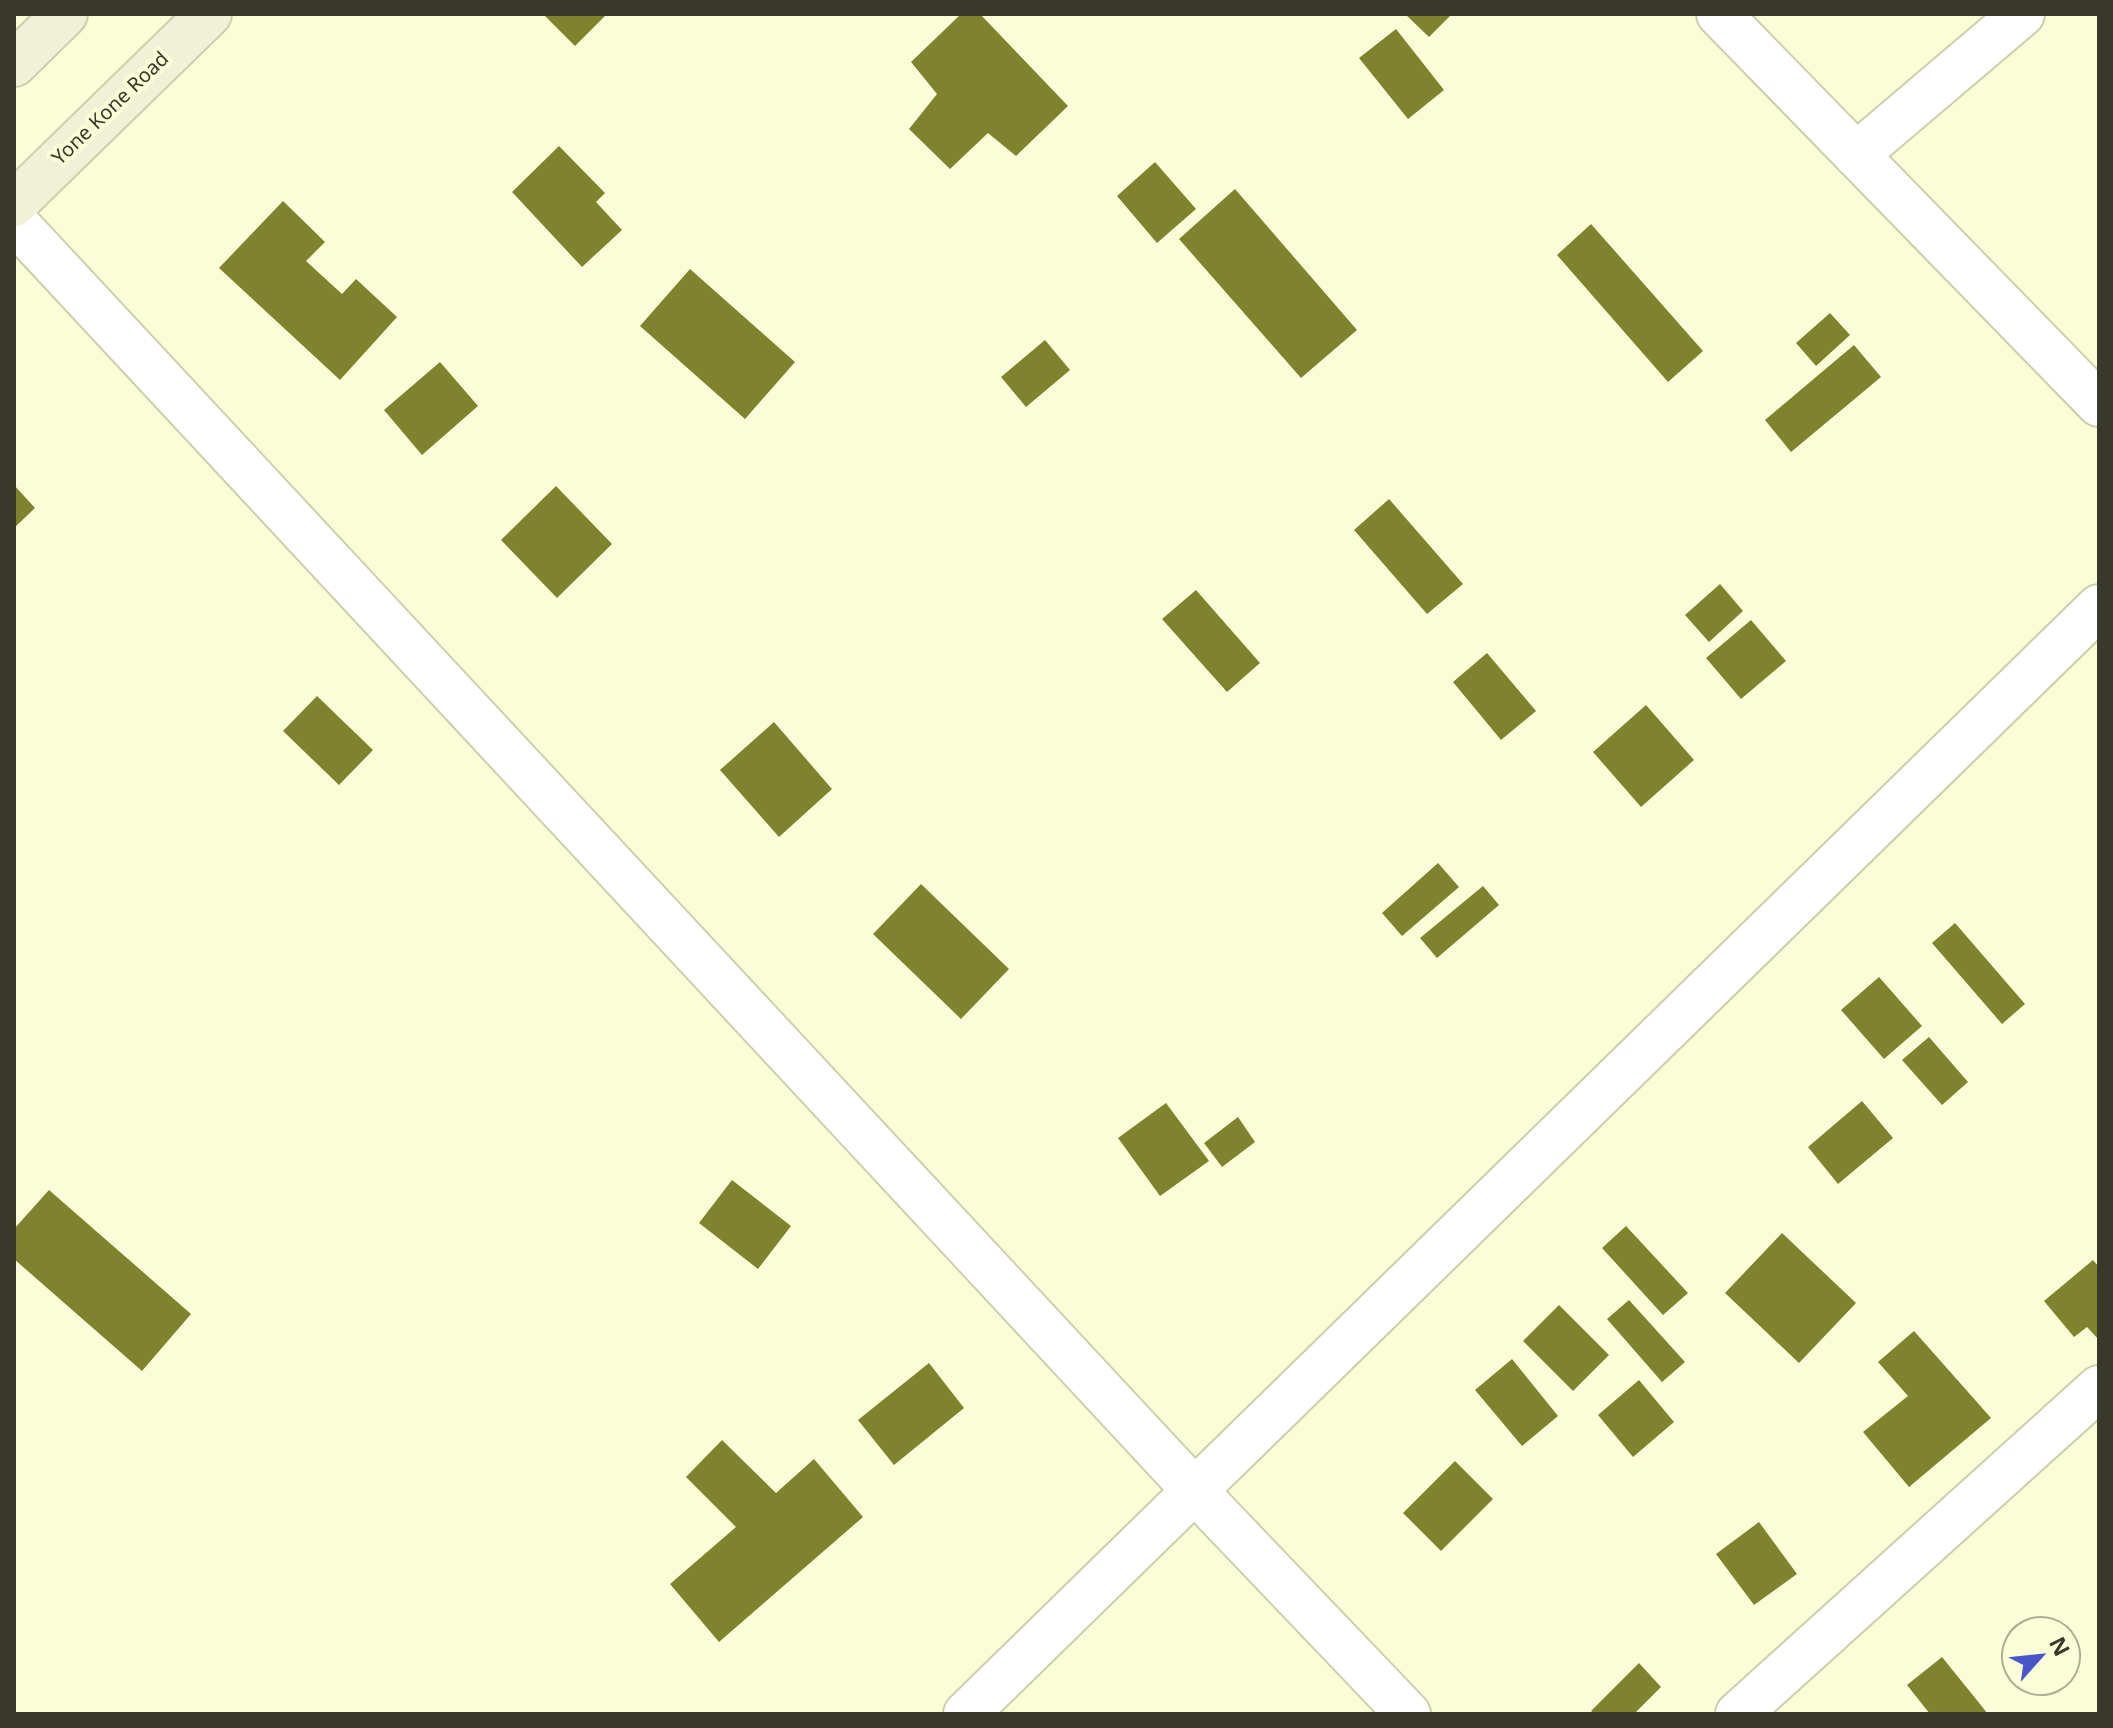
<!DOCTYPE html>
<html>
<head>
<meta charset="utf-8">
<style>
  body { margin:0 }
  #map { position:relative; width:2113px; height:1728px; overflow:hidden; background:#fafdd8; font-family:"Noto Sans",sans-serif }
  canvas { display:block }
  .frame { position:absolute; inset:0; border:16px solid #38392a; pointer-events:none }
  .north { position:absolute; left:2001px; top:1616px; width:80px; height:80px; box-sizing:border-box; background:#fafdd8; border:2px solid #acaf92; border-radius:50%; rotate:63deg; font-size:22px; font-weight:700; line-height:32px; text-align:center; color:#38392a }
  .north::after { content:''; display:block; margin:auto; width:28px; height:36px; background:#4b55ca; clip-path:polygon(50% 0,100% 100%,50% 72%,0 100%) }
</style>
</head>
<body>
<div id="map">
<canvas width="2113" height="1728"></canvas>
<div class="frame"></div>
<div class="north">N</div>
</div>
<script>
const ctx = document.querySelector('canvas').getContext('2d');
ctx.lineJoin = 'round';
function fillPath(path, color) {
  ctx.fillStyle = color;
  ctx.fill(path, 'evenodd');
}
function shape(rows) {
  const path = new Path2D();
  for (const r of rows) {
    path.moveTo(r[0], r[1]);
    for (let i = 2; i < r.length; i += 2) path.lineTo(r[i], r[i + 1]);
  }
  return path;
}
function stroke(path, color, width, dash) {
  ctx.strokeStyle = color;
  ctx.lineWidth = width;
  ctx.lineCap = dash ? 'butt' : 'round';
  ctx.setLineDash(dash || []);
  ctx.stroke(path);
}
function label(font, color, halo, rows, align = 'center') {
  ctx.font = font + ' "Noto Sans",sans-serif';
  ctx.lineWidth = 8;
  ctx.setLineDash([]);
  ctx.textBaseline = 'middle';
  ctx.strokeStyle = halo;
  ctx.fillStyle = color;
  for (const [text, x, y, turn = 0] of rows) {
    ctx.save();
    ctx.translate(x, y);
    ctx.rotate((+turn || 0) * Math.PI / 180);
    ctx.textAlign = isNaN(turn) ? turn : align;
    if (halo) ctx.strokeText(text, 0, 0);
    ctx.fillText(text, 0, 0);
    ctx.restore();
  }
}
fillPath(shape([
  [543,14,607,14,575,46],
  [961,14,980,14,1068,106,1016,156,988,133,950,169,909,129,937,94,911,62],
  [1405,14,1452,14,1429,37],
  [1396,29,1444,90,1408,119,1359,58],
  [559,146,605,193,596,202,622,230,582,267,512,192],
  [1155,162,1196,209,1157,243,1117,196],
  [1235,189,1357,330,1301,378,1179,239],
  [283,201,325,242,306,261,342,294,356,279,397,317,340,380,219,268],
  [1591,224,1703,351,1668,382,1557,255],
  [690,269,795,362,745,419,640,326],
  [1830,313,1850,335,1816,366,1796,343],
  [1045,340,1070,370,1026,407,1001,377],
  [1854,345,1881,377,1791,452,1765,420],
  [440,362,478,406,422,455,384,410],
  [14,485,35,508,14,528],
  [556,486,612,544,557,598,501,540],
  [1389,499,1463,584,1427,614,1354,530],
  [1720,584,1743,611,1709,642,1685,615],
  [1196,590,1260,663,1227,692,1162,619],
  [1751,620,1786,661,1741,699,1706,658],
  [1487,653,1536,711,1501,740,1453,682],
  [317,696,373,750,339,785,283,731],
  [1646,705,1694,760,1641,807,1593,752],
  [774,722,832,789,779,837,720,770],
  [1438,863,1459,887,1402,936,1382,913],
  [921,884,1009,969,961,1019,873,934],
  [1483,886,1499,905,1437,958,1420,938],
  [1955,923,2025,1004,2002,1024,1932,943],
  [1879,977,1922,1026,1884,1059,1841,1010],
  [1929,1037,1968,1082,1942,1105,1902,1060],
  [1862,1101,1893,1138,1838,1184,1808,1147],
  [1166,1103,1209,1161,1160,1196,1118,1138],
  [1238,1117,1255,1142,1222,1167,1204,1143],
  [732,1180,791,1226,758,1269,699,1223],
  [49,1190,191,1314,142,1371,14,1259,14,1229],
  [1626,1226,1688,1293,1663,1315,1602,1248],
  [1782,1233,1856,1303,1799,1363,1725,1293],
  [2093,1260,2099,1267,2099,1340,2087,1327,2074,1337,2044,1301],
  [1629,1300,1685,1362,1662,1382,1607,1319],
  [1559,1305,1609,1355,1573,1391,1523,1341],
  [1914,1331,1991,1418,1909,1487,1863,1432,1908,1396,1878,1362],
  [1512,1359,1558,1416,1522,1446,1475,1390],
  [929,1363,964,1408,894,1465,858,1420],
  [1639,1380,1674,1422,1633,1457,1598,1415],
  [722,1440,776,1493,814,1459,863,1517,719,1642,670,1584,736,1527,686,1477],
  [1455,1461,1493,1499,1441,1551,1403,1513],
  [1759,1522,1797,1574,1754,1605,1716,1554],
  [1942,1657,1988,1714,1930,1714,1907,1685],
  [1639,1663,1661,1687,1634,1714,1595,1714,1591,1711]
]), '#80832d');
const street = shape([
  [1719,14,2099,404],
  [1856,155,2022,14],
  [14,221,1196,1492,1408,1714],
  [966,1714,2099,607],
  [1738,1714,2099,1388]
]);
const secondary = shape([
  [14,64,65,14],
  [14,204,209,14]
]);
stroke(street, '#cccfaa', 48);
stroke(secondary, '#cccfaa', 48);
stroke(street, '#fff', 44);
stroke(secondary, '#f0f1d6', 44);
label('20px', '#38392a', '#fafdd8', [
  ["Yone Kone Road",111,109,-44]
]);
</script>
</body>
</html>
